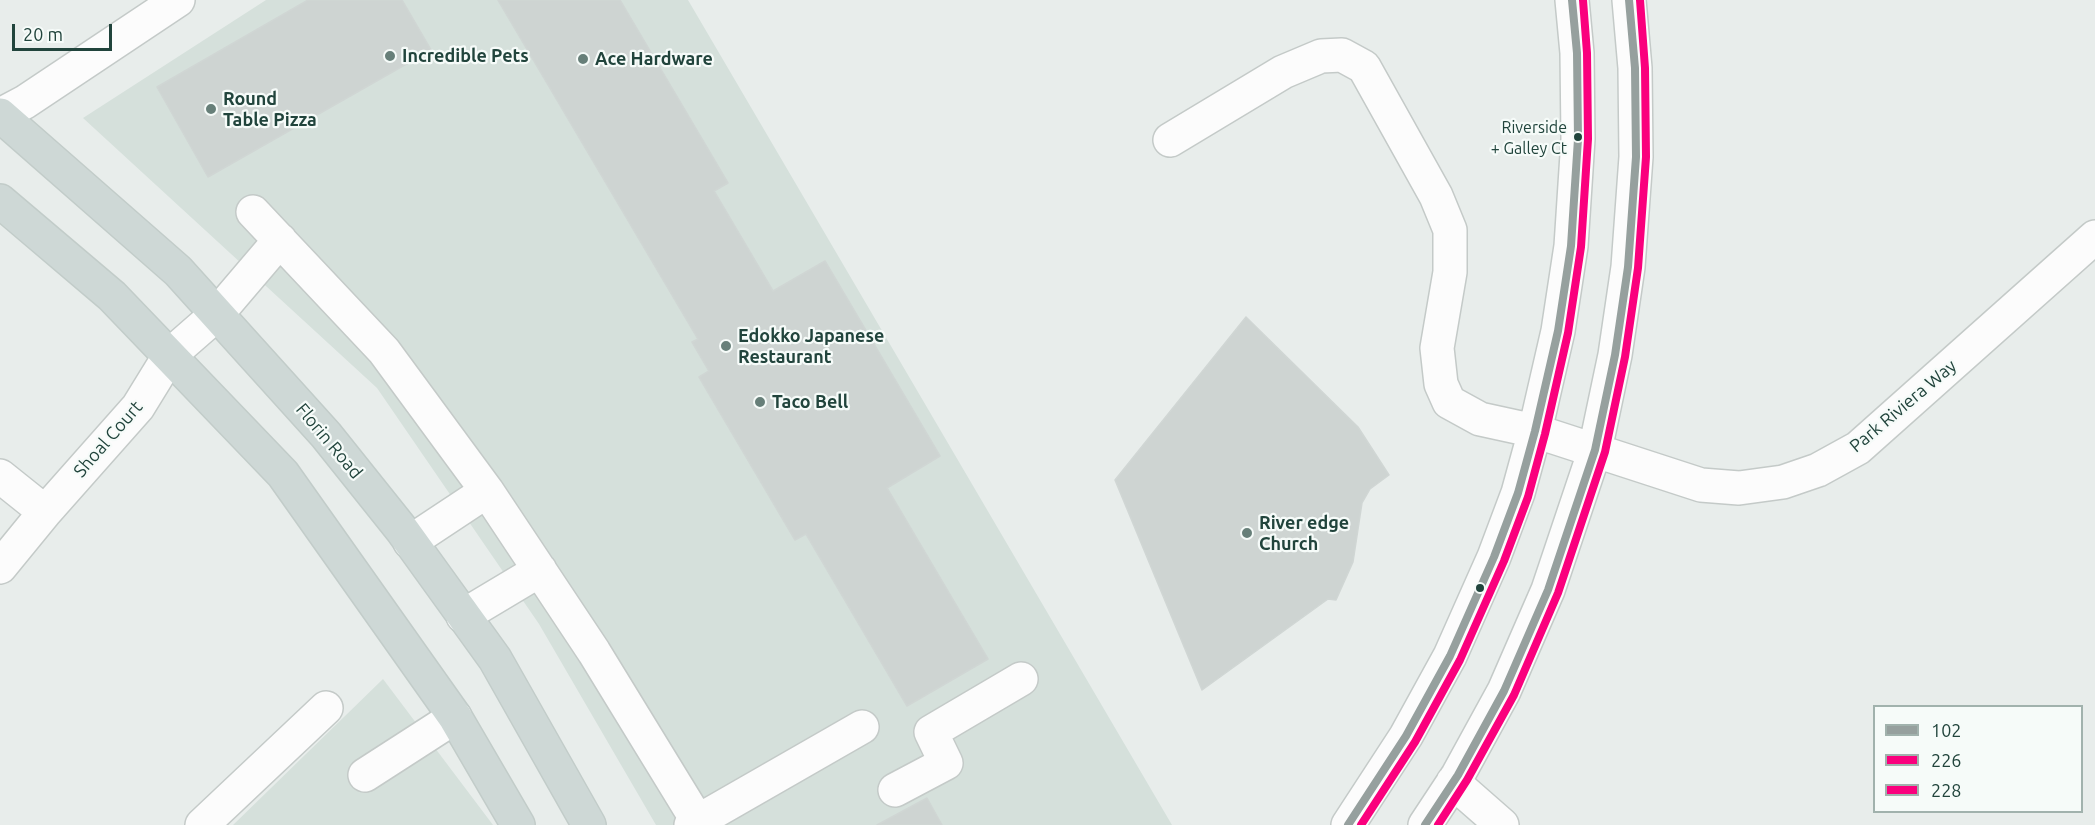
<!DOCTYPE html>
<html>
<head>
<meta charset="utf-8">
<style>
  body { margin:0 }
  #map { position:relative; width:2095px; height:825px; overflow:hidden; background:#e8edeb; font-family:Ubuntu,sans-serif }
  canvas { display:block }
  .legend { position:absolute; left:1873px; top:705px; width:210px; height:108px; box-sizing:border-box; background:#f6fbf9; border:2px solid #a1b2ad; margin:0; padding:8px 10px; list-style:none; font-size:18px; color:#21443c }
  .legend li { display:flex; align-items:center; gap:12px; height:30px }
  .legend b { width:30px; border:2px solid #a1b2ad }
  .scale { position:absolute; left:12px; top:24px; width:100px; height:27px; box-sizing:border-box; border:3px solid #21443c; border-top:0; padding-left:8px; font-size:18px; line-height:21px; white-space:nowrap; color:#21443c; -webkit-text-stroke:4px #f6fbf9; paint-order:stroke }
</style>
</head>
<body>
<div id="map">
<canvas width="2095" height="825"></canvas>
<ul class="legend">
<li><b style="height:8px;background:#96a09e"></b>102</li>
<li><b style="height:8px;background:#fa007d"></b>226</li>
<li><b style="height:8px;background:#fa007d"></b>228</li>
</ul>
<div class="scale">20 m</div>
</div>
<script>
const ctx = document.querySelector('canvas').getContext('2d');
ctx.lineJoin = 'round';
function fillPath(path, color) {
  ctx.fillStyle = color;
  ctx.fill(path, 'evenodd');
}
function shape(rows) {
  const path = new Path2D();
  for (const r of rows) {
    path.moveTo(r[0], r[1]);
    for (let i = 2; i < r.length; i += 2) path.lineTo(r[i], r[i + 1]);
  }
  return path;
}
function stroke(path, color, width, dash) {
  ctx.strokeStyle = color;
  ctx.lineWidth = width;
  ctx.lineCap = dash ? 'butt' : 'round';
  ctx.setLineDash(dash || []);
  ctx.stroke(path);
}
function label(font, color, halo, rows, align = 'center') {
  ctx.font = font + ' Ubuntu,sans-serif';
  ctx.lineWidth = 4.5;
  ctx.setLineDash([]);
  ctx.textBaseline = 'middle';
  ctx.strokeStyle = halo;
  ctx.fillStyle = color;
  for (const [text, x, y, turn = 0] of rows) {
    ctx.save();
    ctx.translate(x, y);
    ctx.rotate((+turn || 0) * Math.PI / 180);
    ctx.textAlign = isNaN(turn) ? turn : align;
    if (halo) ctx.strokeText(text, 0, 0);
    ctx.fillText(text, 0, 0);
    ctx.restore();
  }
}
fillPath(shape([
  [266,0,688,0,1172,825,656,825,539,624,377,388,83,118],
  [383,679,493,825,233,825]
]), '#d5e0db');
const building = shape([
  [308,0,402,0,431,50,208,177,157,87,308,0],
  [498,0,620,0,728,183,714,191,773,291,825,261,940,456,887,488,988,659,907,706,806,534,795,540,699,377,709,371,692,342,698,339,498,0],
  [1246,317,1358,427,1389,475,1370,489,1362,503,1353,562,1336,600,1328,599,1202,690,1115,480,1246,317],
  [927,798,942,825,877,825,927,798]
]);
fillPath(building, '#ced4d2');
stroke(building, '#d0d6d4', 1.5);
const minor = shape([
  [0,115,25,102,178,0],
  [1170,140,1283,72,1321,56,1342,55,1364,67,1436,196,1450,230,1450,272,1437,348,1441,384,1449,402,1480,419,1535,431,1701,485,1739,488,1783,482,1818,470,1858,448,2095,237],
  [253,212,384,351,487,491,594,652,700,825],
  [0,476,45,512],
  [410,542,487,491],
  [0,567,45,512,138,407,170,355,217,314,280,240],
  [463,616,540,570],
  [365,775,455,717],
  [1453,782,1502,825],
  [895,790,946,763,931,732,1021,679],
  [202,825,326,708],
  [691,825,862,727],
  [1348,825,1406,736,1450,656,1494,557,1518,493,1535,431,1558,331,1571,246,1578,139,1577,53,1572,0],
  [1425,825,1458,775,1504,691,1548,590,1595,450,1615,355,1628,267,1636,157,1635,68,1629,0]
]);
const major = shape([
  [0,115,178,271,326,435,402,530,495,659,589,825],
  [0,201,112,296,283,474,455,717,518,825]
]);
stroke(minor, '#c4cac8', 36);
stroke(major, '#c2ccc9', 36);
stroke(minor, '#fcfcfc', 33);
stroke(major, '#ced8d6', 33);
stroke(shape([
  [1348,825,1406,736,1450,656,1494,557,1518,493,1535,431,1558,331,1571,246,1578,139,1577,53,1572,0],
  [1425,825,1458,775,1504,691,1548,590,1595,450,1615,355,1628,267,1636,157,1635,68,1629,0]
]), '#96a09e', 8);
stroke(shape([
  [1361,825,1415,742,1460,660,1504,561,1528,497,1545,434,1568,333,1581,247,1588,139,1587,53,1583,0]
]), '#fa007d', 8);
stroke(shape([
  [1438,825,1467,780,1514,695,1558,593,1605,452,1625,357,1638,268,1646,157,1645,68,1640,0]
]), '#fa007d', 8);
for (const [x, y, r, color] of [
  [390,56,6,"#677f79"],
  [583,59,6,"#677f79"],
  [211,109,6,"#677f79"],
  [1578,137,5,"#21443c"],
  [726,346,6,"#677f79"],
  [760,402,6,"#677f79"],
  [1247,533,6,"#677f79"],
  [1480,588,5,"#21443c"]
]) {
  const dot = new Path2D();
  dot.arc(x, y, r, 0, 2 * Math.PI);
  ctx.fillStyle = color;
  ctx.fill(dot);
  stroke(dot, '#f6fbf9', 2);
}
label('16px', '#21443c', '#f6fbf9', [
  ["Riverside",1567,128],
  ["+ Galley Ct",1567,149]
], 'right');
label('bold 18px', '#21443c', '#f6fbf9', [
  ["Incredible Pets",402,56],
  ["Ace Hardware",595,59],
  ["Round",223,99],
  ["Table Pizza",223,120],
  ["Edokko Japanese",738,336],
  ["Restaurant",738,357],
  ["Taco Bell",772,402],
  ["River edge",1259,523],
  ["Church",1259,544]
], 'left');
label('18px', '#21443c', '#f6fbf9', [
  ["Park Riviera Way",1903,406,-40],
  ["Shoal Court",108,439,-49],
  ["Florin Road",329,441,50]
]);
</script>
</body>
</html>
